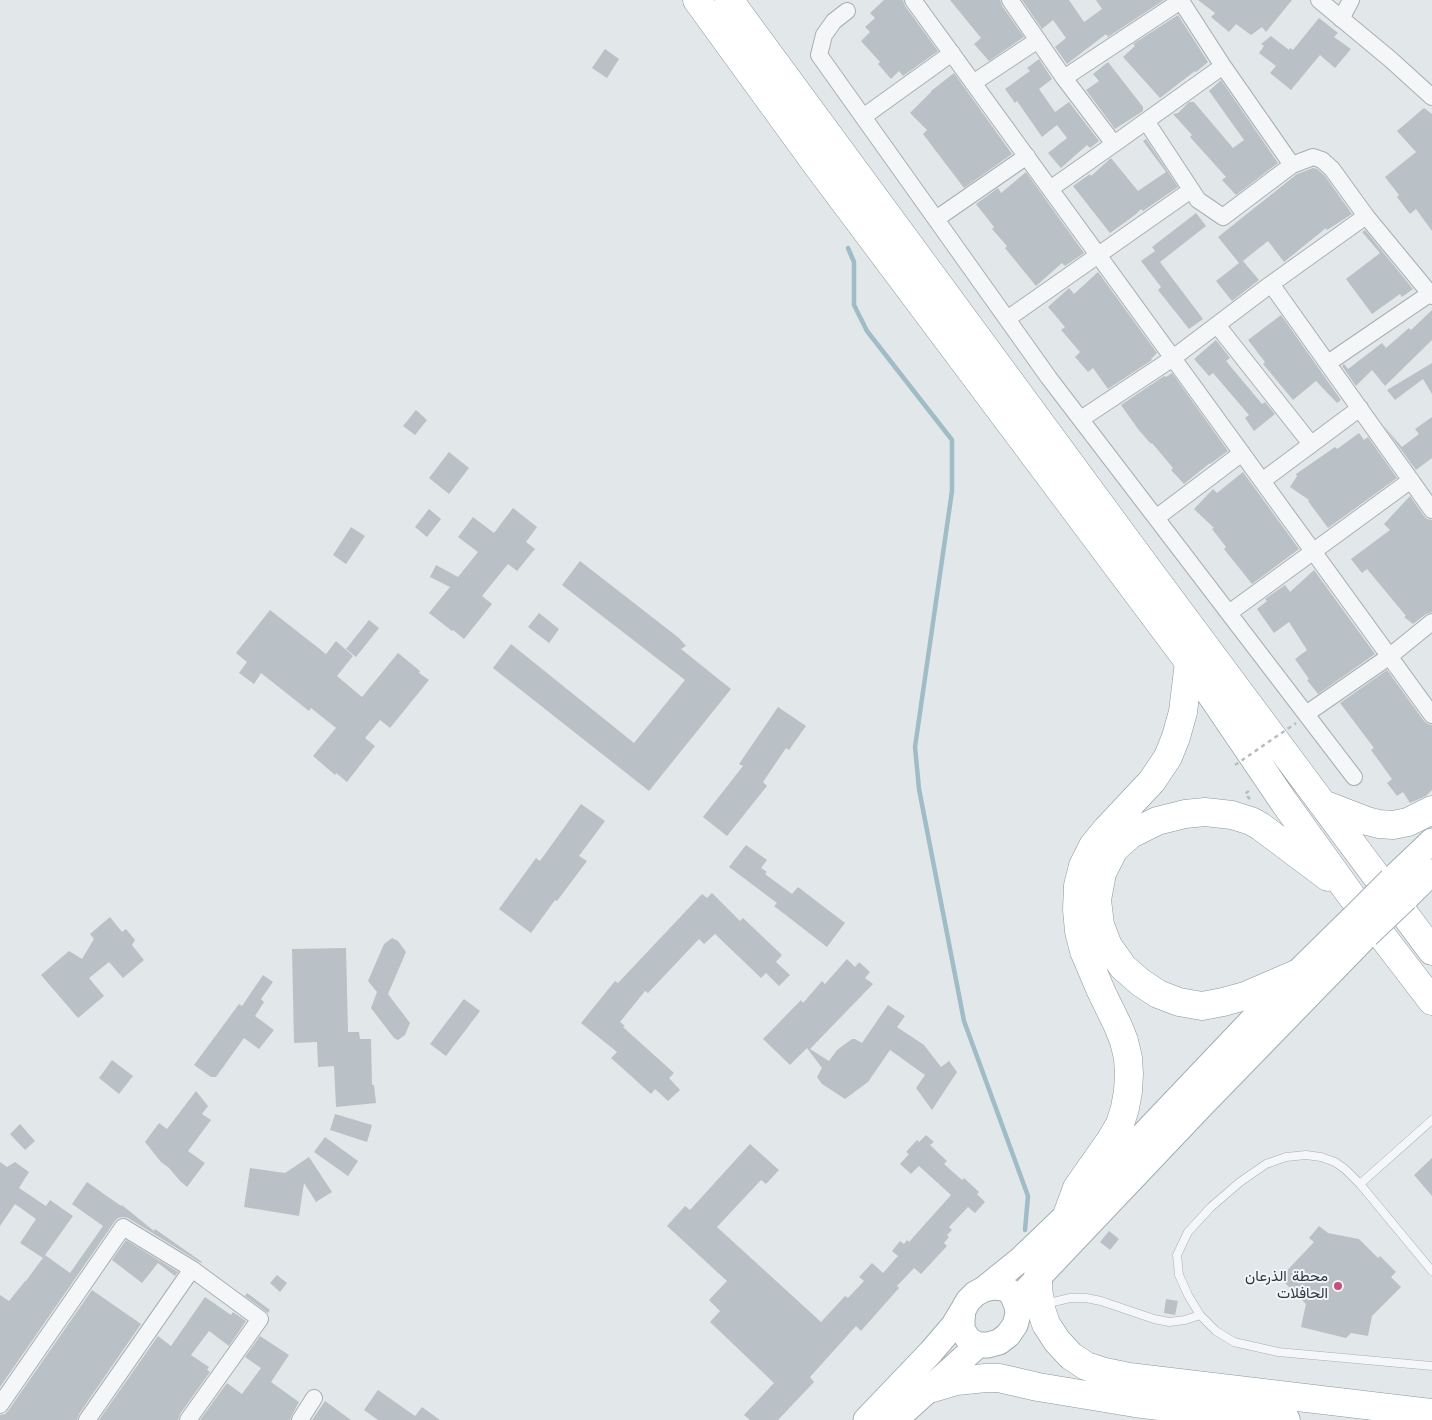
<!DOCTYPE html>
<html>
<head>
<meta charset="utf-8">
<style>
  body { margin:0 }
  canvas { display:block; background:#e2e7e9 }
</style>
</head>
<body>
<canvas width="1432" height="1420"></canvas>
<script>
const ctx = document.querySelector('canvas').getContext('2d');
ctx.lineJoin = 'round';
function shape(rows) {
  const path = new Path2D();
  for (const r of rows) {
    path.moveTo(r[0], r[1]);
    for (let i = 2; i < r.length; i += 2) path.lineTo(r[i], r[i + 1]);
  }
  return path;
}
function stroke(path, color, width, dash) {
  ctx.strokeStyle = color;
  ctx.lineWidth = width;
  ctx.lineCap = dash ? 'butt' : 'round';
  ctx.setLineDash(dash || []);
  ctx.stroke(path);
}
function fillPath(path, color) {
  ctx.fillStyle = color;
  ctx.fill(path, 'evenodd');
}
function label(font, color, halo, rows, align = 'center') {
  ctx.font = font + ' "Work Sans",Vazirmatn,sans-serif';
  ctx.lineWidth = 4;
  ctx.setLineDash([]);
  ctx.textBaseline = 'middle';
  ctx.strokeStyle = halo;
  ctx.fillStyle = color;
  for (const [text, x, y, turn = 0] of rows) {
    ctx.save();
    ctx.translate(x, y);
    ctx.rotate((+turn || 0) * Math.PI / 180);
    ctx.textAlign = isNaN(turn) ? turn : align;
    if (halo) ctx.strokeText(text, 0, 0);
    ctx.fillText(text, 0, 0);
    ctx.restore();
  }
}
stroke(shape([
  [848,248,854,262,854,305,867,331,952,440,952,491,915,747,919,789,964,1021,1028,1196,1025,1230]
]), '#9fbcc7', 4.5);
fillPath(shape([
  [884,0,903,0,905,6,938,51,903,76,899,71,891,79,878,64,880,62,861,41,870,32,865,27,875,18,870,13],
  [950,0,1000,0,1002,6,1024,37,989,61,974,44,981,38],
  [1022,0,1069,0,1084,22,1102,9,1096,0,1164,0,1108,37,1106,34,1067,64,1055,47,1066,38,1053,20,1042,29],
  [1198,0,1292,0,1266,32,1262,27,1251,35,1236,24,1229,32,1211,17,1215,13],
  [1178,15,1208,62,1196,72,1195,71,1160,98,1123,57,1135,46,1133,44],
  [1319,18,1338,33,1334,37,1351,49,1335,68,1320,55,1291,90,1270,73,1276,66,1259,53,1264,46,1261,44,1271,36,1289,50,1290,48,1293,50],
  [605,49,619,59,607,78,592,68],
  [1039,59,1052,79,1039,89,1055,112,1069,102,1099,141,1090,148,1087,145,1061,168,1048,153,1067,138,1057,125,1042,137,1017,101,1015,103,1005,89,1030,71,1027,68],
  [1108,62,1143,107,1143,111,1115,129,1086,90,1099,81,1093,74],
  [954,73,1012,154,964,188,923,134,927,130,910,113,931,92,931,91],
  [1221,80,1278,163,1236,195,1222,180,1226,177,1190,137,1192,135,1173,114,1178,113,1189,102,1194,102,1233,148,1244,140,1209,91],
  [1424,108,1432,114,1432,231,1416,209,1410,214,1397,197,1399,195,1385,177,1416,152,1397,131],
  [1146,139,1178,187,1143,211,1141,209,1135,215,1110,233,1073,186,1090,174,1091,176,1111,158,1138,191,1166,172,1143,141],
  [1313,168,1317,169,1325,176,1352,214,1327,230,1326,228,1284,262,1268,241,1243,261,1259,280,1232,301,1216,281,1239,263,1218,237,1297,174],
  [1026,172,1084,253,1065,266,1062,263,1036,286,1005,248,1007,246,992,229,994,227,976,204,998,188,1001,193],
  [1196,213,1206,226,1160,262,1203,319,1189,329,1158,290,1161,287,1141,261,1155,251,1152,247],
  [1365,230,1413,289,1402,297,1400,294,1372,314,1346,279,1380,253,1362,232],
  [1098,272,1157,353,1151,359,1152,360,1108,389,1093,368,1088,372,1075,357,1080,352,1061,330,1065,327,1048,307,1069,288,1074,294],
  [1432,310,1432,340,1385,386,1372,370,1356,386,1342,366,1344,364,1348,369,1382,343,1386,348,1409,328,1411,330],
  [1281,315,1341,400,1337,403,1316,381,1293,400,1263,364,1265,362,1248,340],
  [1216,340,1230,358,1226,361,1262,404,1265,402,1275,414,1254,431,1245,418,1249,415,1213,373,1209,376,1194,359],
  [1432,363,1432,394,1423,379,1395,400,1387,390],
  [1172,373,1228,451,1210,464,1210,463,1184,484,1171,470,1173,468,1152,443,1151,444,1138,429,1121,405,1164,376,1166,377],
  [416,410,427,420,415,435,403,426],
  [1432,417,1432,458,1416,470,1383,425,1402,447,1419,434,1415,429],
  [1359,433,1364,440,1368,437,1397,478,1328,528,1308,501,1309,500,1290,487,1297,476,1296,474,1335,447,1337,449],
  [449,452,469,468,449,494,429,478],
  [1243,472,1299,549,1252,584,1224,549,1226,547,1212,529,1214,528,1194,509,1213,489,1217,493],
  [1410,496,1424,516,1427,519,1432,520,1432,612,1426,614,1413,624,1404,617,1406,616,1367,569,1362,573,1351,559,1390,530,1384,524],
  [513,508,537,527,526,542,535,549,517,571,508,564,482,596,492,604,464,639,453,630,452,631,429,613,450,587,430,577,436,565,458,577,478,552,458,537,473,517,494,533],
  [429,509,441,519,427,537,415,527],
  [351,527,365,536,346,564,333,555],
  [580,561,679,638,686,646,681,649,731,689,649,791,493,668,511,644,634,743,685,680,562,585],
  [1314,570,1375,654,1318,694,1307,680,1309,679,1295,659,1307,650,1289,622,1274,633,1257,609,1267,601,1265,599,1285,585,1290,592],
  [270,610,326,654,336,641,353,656,337,676,362,697,398,653,420,671,419,673,429,680,390,728,380,720,365,738,375,746,347,782,336,773,335,775,313,756,336,728,311,708,309,711,261,673,254,684,239,673,247,662,236,653],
  [539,613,559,629,549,643,528,627],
  [369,620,379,628,356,657,346,649],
  [1387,670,1424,721,1428,724,1432,725,1432,790,1426,796,1410,803,1403,792,1397,796,1387,783,1392,779,1371,750,1374,748,1340,703],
  [778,707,806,726,789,750,786,748,763,782,767,786,727,836,703,817,743,766,739,764],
  [581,804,605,821,579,856,587,861,557,901,555,900,531,933,499,909,536,858,540,861],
  [746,845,767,860,761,868,767,872,765,874,792,894,798,887,845,923,827,947,774,906,777,903,729,867],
  [712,893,740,921,743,918,782,955,776,962,790,975,779,986,766,973,761,978,715,934,704,944,699,939,648,993,645,991,620,1022,625,1026,623,1027,674,1073,669,1078,680,1090,668,1101,655,1089,651,1094,611,1058,617,1052,581,1023,615,981,618,983,702,894,707,898],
  [110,917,122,932,126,929,135,940,132,945,144,960,123,978,109,962,89,978,104,996,78,1018,41,975,69,951,82,959,94,939,90,934],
  [392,938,398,941,406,952,388,994,410,1023,405,1035,398,1040,394,1038,371,1008,377,992,368,981,384,944],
  [346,948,348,1032,359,1032,360,1039,371,1039,372,1085,374,1085,376,1103,336,1107,334,1066,318,1067,317,1042,294,1043,292,949],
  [847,959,855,967,859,962,870,972,865,978,873,984,810,1049,829,1061,837,1050,852,1039,855,1039,862,1043,888,1005,905,1016,897,1027,924,1045,941,1067,949,1061,957,1072,932,1110,916,1088,925,1075,890,1050,868,1082,845,1099,822,1084,817,1077,822,1068,807,1048,790,1065,763,1039,801,1000,803,1003,822,981,825,984],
  [263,975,273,982,261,999,264,1002,255,1016,274,1030,259,1049,244,1038,216,1077,211,1077,194,1065,239,1004,242,1006],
  [464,999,480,1011,446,1056,430,1044],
  [112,1060,133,1076,119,1094,99,1078],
  [196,1091,208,1106,202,1114,211,1120,188,1151,205,1163,187,1187,180,1181,169,1168,161,1162,145,1142,159,1123,167,1129],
  [335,1114,372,1125,367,1142,330,1130],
  [20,1124,35,1141,25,1150,10,1134],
  [926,1135,934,1142,930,1145,947,1161,944,1164,962,1180,964,1178,979,1192,977,1194,985,1202,975,1213,968,1207,949,1227,952,1230,947,1235,949,1237,944,1243,947,1246,921,1274,914,1268,897,1286,899,1288,861,1331,856,1326,810,1377,814,1382,778,1420,750,1420,744,1415,774,1383,710,1322,720,1311,709,1300,727,1281,667,1226,685,1206,690,1210,750,1144,779,1170,766,1184,761,1180,717,1227,821,1322,845,1296,848,1298,864,1281,859,1277,872,1263,883,1273,898,1256,892,1251,900,1241,904,1244,907,1240,909,1242,951,1195,919,1166,911,1174,900,1164,909,1154,906,1152,917,1140,919,1142],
  [325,1137,358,1161,348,1176,314,1152],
  [309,1157,332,1192,316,1202,304,1183,299,1216,244,1207,250,1168,285,1173],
  [1432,1158,1432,1196,1414,1175],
  [0,1162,7,1167,15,1162,29,1172,19,1188,46,1206,50,1200,73,1216,43,1258,20,1243,36,1219,15,1204,0,1226],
  [87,1182,121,1206,122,1205,154,1231,155,1229,202,1262,201,1263,128,1218,123,1217,118,1218,115,1221,0,1387,0,1295,9,1301,26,1280,26,1281,45,1255,70,1273,103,1226,72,1204],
  [1319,1226,1328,1233,1359,1239,1378,1258,1380,1256,1396,1272,1391,1277,1401,1287,1372,1316,1368,1336,1351,1333,1346,1338,1301,1327,1306,1304,1280,1278,1314,1242,1309,1238],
  [1109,1231,1119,1239,1110,1250,1100,1242],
  [126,1240,178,1272,175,1276,158,1263,142,1283,112,1260],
  [277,1275,287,1283,280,1292,270,1283],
  [92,1290,141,1324,79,1414,77,1420,0,1420,0,1415,5,1414,8,1411],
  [247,1293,270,1310,268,1313,245,1296],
  [205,1297,231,1315,233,1312,246,1321,229,1346,209,1331,191,1355,209,1367,207,1370,210,1372,180,1414,178,1420,99,1420,158,1336,171,1346],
  [1166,1299,1178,1301,1175,1315,1164,1313],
  [260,1336,289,1355,271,1382,299,1402,292,1415,290,1420,200,1420,227,1383,242,1394,261,1368,245,1357],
  [378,1390,415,1416,422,1407,440,1420,378,1420,364,1410],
  [325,1401,351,1420,312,1420]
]), '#b9c1c6');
const lane = shape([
  [1360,1184,1432,1120],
  [1432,1271,1360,1184,1345,1169,1335,1162,1321,1157,1306,1155,1286,1157,1266,1164,1240,1182,1211,1207,1188,1232,1177,1255,1179,1275,1188,1295,1200,1315,1216,1331,1234,1342,1278,1352,1432,1366],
  [1045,1304,1070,1298,1086,1298,1101,1301,1154,1319,1169,1322,1185,1320,1200,1315]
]);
const street = shape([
  [913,0,1432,715],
  [1010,0,1064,78,1114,144,1223,66,1292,165,1223,217,1198,200,1146,121],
  [1179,0,1181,1,1223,66],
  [1319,0,1390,59,1432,97],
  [847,11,834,21,824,35,819,55,1049,378,1354,777],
  [1341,19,1351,0],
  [1064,78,1182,0],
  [973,83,1038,40],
  [863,117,952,53],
  [1292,165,1313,157,1322,160,1332,169,1366,216,1432,296],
  [1050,189,1114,144],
  [936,219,1027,156],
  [1271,284,1432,510],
  [1007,319,1191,190],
  [1217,325,1311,444],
  [1328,363,1432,292],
  [1081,419,1173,358,1271,284,1366,216],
  [1262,481,1360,408],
  [1156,518,1242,453],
  [1229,613,1411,480],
  [1306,714,1390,656,1432,622],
  [0,1405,123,1227,192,1269,260,1319,188,1420],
  [87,1420,192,1269],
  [300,1420,314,1398]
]);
const primary = shape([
  [1391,880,1432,841],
  [1406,898,1432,872],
  [994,1287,1004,1288,1009,1291,1013,1296,1017,1306,1018,1314,1015,1325,1008,1335,999,1342,988,1345,978,1345,969,1340,962,1330,962,1320,963,1310,968,1301,975,1294,984,1289,994,1287],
  [984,1289,1020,1260,1067,1215,1296,974,1351,920],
  [1016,1301,1201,1106,1367,935],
  [866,1420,931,1352,954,1325,963,1310],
  [895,1420,978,1345]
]);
const highway = shape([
  [697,0,814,161,1189,662,1284,802,1350,894,1432,1001],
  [729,0,1147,568,1432,951],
  [1323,804,1367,821,1379,824,1393,825,1408,822,1432,810],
  [1296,974,1245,996,1223,1002,1202,1006,1179,1002,1158,994,1140,982,1123,967,1108,946,1100,925,1097,900,1102,873,1114,849,1131,834,1157,821,1185,814,1205,812,1232,815,1251,821,1260,826,1328,877],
  [1067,1215,1077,1188,1110,1141,1120,1124,1125,1108,1128,1091,1129,1074,1128,1058,1124,1041,1118,1026,1101,991,1084,951,1079,931,1077,910,1078,886,1083,866,1093,846,1107,829,1152,781,1168,757,1176,737,1183,712,1189,662],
  [1038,1276,1038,1289,1042,1312,1046,1324,1057,1341,1071,1356,1086,1366,1105,1372,1129,1377,1432,1413],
  [929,1389,956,1381,986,1378,999,1378,1038,1387,1135,1403,1198,1411,1286,1420]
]);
stroke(lane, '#a7afb3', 9);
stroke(street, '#a7afb3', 18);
stroke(primary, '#a2aeb4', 27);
stroke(highway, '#8a979f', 29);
stroke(shape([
  [1250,799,1245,794,1251,789]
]), '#b8bdc1', 2.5, [4, 4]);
stroke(lane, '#f4f6f8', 8);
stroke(street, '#f4f6f8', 16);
stroke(primary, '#fff', 25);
stroke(highway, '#fff', 28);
const primaryBridge = shape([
  [1351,920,1391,880],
  [1367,935,1406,898]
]);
stroke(primaryBridge, '#a2aeb4', 27, []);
stroke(shape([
  [1235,765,1296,723]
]), '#b8bdc1', 2.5, [4, 4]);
stroke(primaryBridge, '#fff', 25);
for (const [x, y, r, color] of [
  [1338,1286,5,"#c64f7c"]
]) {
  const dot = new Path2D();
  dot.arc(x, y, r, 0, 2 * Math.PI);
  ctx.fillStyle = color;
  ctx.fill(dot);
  stroke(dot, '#f1f5f7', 2);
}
label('15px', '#2b3840', '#f1f5f7', [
  ["محطة الذرعان",1328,1277],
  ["الحافلات",1328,1294]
], 'right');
</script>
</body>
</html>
